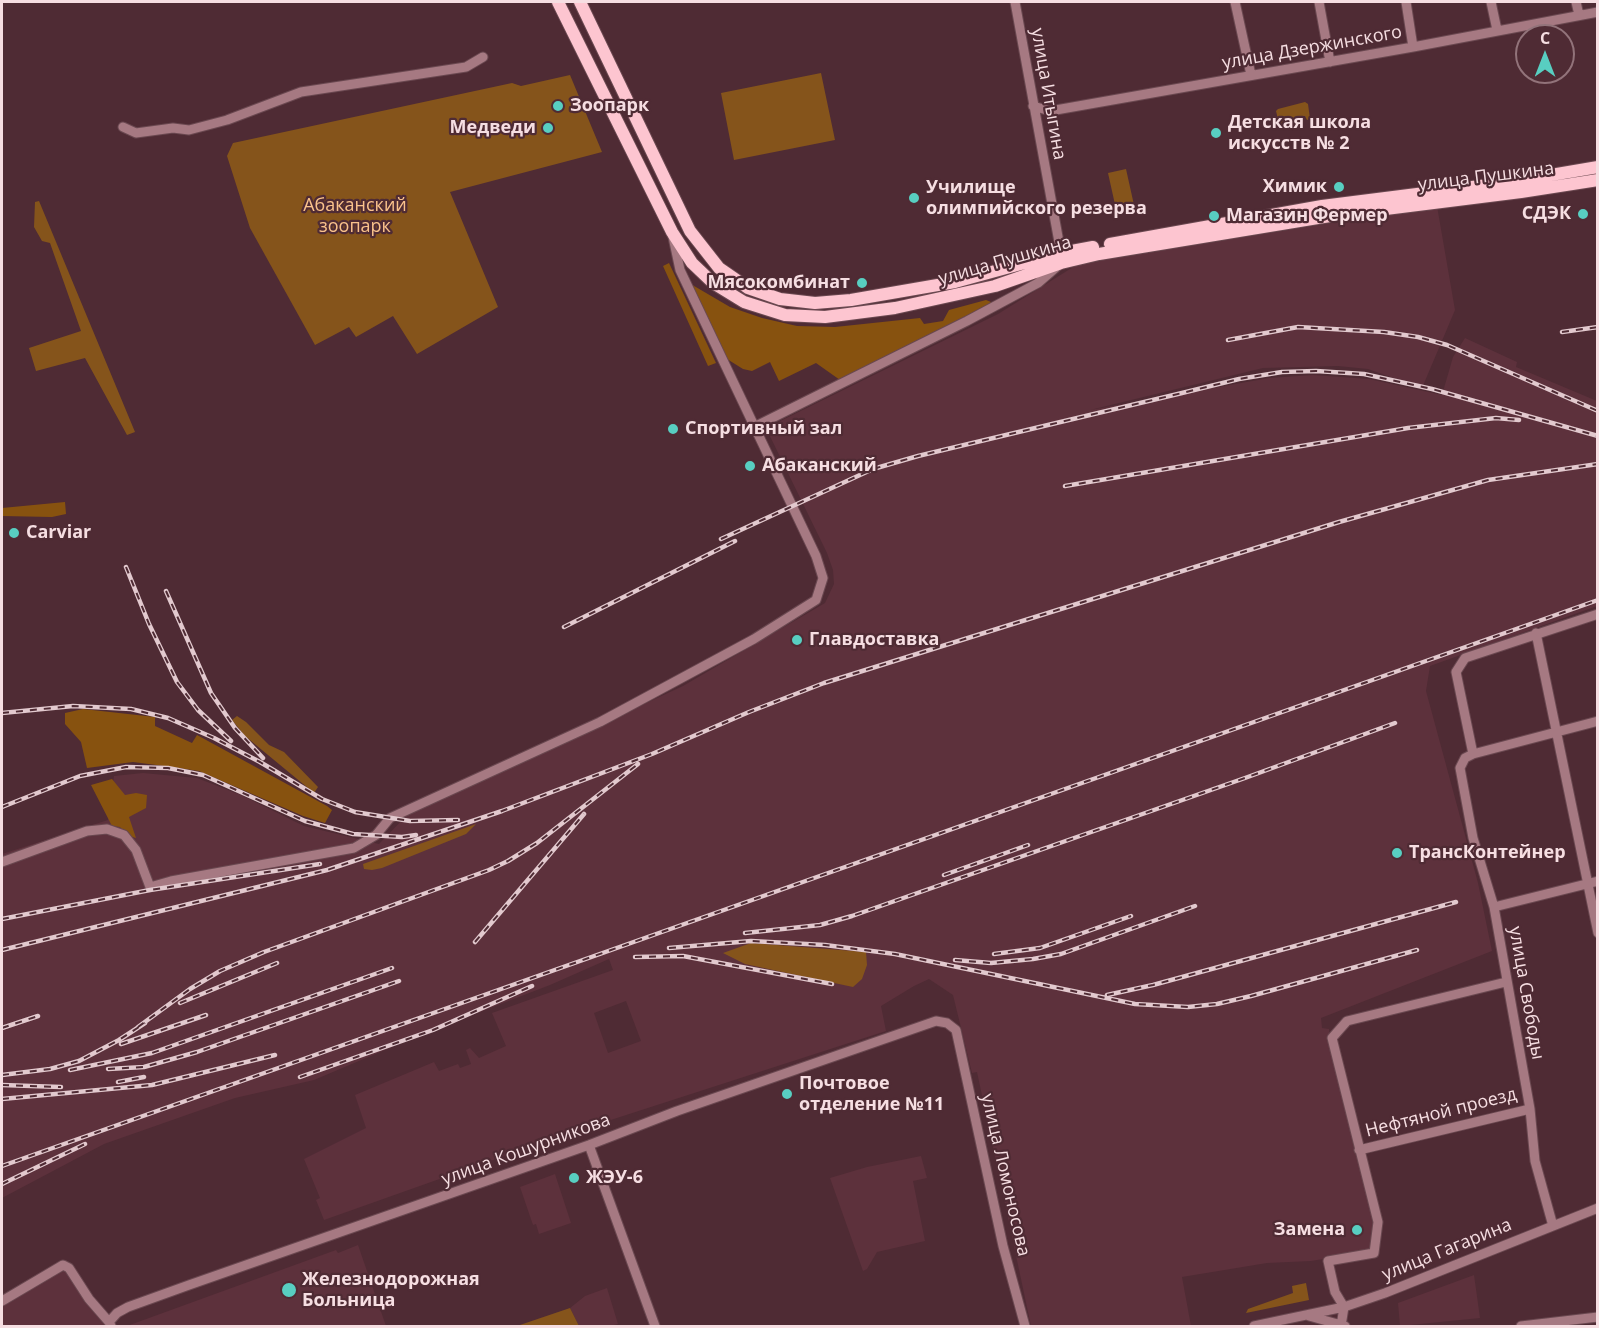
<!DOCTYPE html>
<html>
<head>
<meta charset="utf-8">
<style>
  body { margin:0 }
  #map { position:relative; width:1599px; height:1328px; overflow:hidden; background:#4f2b34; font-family:"Open Sans",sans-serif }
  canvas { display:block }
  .frame { position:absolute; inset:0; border:3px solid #f6dee2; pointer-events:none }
  .north { position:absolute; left:1515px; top:24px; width:60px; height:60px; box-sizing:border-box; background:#4f2b34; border:2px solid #92737a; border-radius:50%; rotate:0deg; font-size:16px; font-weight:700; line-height:24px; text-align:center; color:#f6dee2 }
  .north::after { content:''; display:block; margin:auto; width:21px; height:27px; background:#58cec1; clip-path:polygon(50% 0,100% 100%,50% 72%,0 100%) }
</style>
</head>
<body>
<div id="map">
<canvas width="1599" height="1328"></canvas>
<div class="frame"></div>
<div class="north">С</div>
</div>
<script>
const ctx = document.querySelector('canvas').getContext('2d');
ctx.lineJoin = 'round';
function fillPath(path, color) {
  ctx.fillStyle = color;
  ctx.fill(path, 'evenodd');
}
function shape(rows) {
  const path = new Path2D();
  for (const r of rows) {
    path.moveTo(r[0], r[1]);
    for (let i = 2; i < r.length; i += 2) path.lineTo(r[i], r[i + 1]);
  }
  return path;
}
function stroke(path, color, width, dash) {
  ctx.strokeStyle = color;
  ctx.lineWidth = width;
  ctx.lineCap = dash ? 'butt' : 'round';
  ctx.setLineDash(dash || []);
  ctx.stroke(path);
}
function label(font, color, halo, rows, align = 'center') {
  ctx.font = font + ' "Open Sans",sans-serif';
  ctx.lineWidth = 4.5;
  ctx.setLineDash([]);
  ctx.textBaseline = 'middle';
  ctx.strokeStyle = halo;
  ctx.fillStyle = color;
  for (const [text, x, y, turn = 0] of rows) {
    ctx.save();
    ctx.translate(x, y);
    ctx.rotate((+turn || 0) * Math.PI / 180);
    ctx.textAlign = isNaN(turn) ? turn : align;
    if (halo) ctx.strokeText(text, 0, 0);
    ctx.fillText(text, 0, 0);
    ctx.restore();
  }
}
fillPath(shape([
  [1437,206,1455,310,1422,388,1368,369,1338,366,1263,368,1090,410,1269,378,1313,375,1369,379,1442,395,1453,357,1465,338,1517,362,1516,367,1597,401,1597,606,1430,666,1426,691,1478,883,1492,951,1321,1018,1322,1028,1329,1029,1332,1055,1375,1222,1372,1251,1311,1261,1267,1263,1182,1277,1191,1326,1031,1326,977,1072,972,1073,953,995,929,979,914,986,881,1006,886,1031,555,1138,324,1220,316,1200,320,1198,304,1159,366,1128,355,1095,434,1062,439,1071,458,1064,460,1068,471,1064,466,1050,470,1048,479,1058,506,1046,492,1013,613,970,609,959,550,985,425,1033,314,1080,235,1098,104,1144,2,1198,2,854,108,820,114,776,143,773,197,778,241,795,304,826,379,844,409,813,683,686,825,603,834,584,833,570,827,553,766,428,998,314,1078,264],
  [626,1001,641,1041,608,1053,594,1013],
  [921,1156,927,1178,913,1181,925,1241,877,1252,867,1269,863,1271,830,1178,867,1167],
  [555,1174,571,1223,539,1234,536,1224,533,1225,520,1187],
  [358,1245,386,1326,127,1326,336,1250,338,1253],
  [64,1268,101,1318,105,1326,2,1326,2,1301],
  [1474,1275,1480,1318,1400,1326,1398,1303],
  [607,1288,618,1324,610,1326,579,1326,570,1308,585,1296]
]), '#5d313c');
fillPath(shape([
  [821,73,835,140,734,160,721,93],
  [570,75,602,152,450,192,498,307,417,354,393,316,356,337,349,327,315,345,250,228,227,156,233,143,512,83,521,86],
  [1305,102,1308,104,1310,119,1307,120,1305,116,1302,116,1283,121,1281,125,1279,123,1276,111,1278,109],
  [1126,169,1134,205,1116,209,1108,173],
  [39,201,135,432,127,435,85,358,36,371,29,348,81,331,50,243,42,241,34,227,35,202],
  [237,716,246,722,269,745,284,752,318,787,314,793,245,736,232,720],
  [476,824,466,834,382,868,372,870,364,869,363,864],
  [751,943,866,952,867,965,862,979,853,987,745,964,723,953],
  [1306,1283,1309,1300,1246,1313,1248,1309,1293,1293,1292,1286],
  [570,1308,579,1326,517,1326]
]), '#85541b');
fillPath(shape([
  [669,263,716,363,708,366,663,266],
  [689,283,730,307,762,318,797,326,835,327,920,318,924,324,943,321,949,310,986,300,991,302,990,305,840,380,816,363,779,381,770,362,752,371,743,369,727,359],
  [65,502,66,514,52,517,2,516,2,508],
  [83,709,155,717,155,726,192,743,197,735,327,806,332,810,325,823,303,816,199,771,172,767,133,762,87,768,81,742,65,724,65,713],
  [112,779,125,795,136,793,147,795,146,808,129,817,136,838,126,835,120,827,112,826,91,785]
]), '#87520f');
const minor = shape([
  [1235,2,1251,75],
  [1319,2,1330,62],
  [1406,2,1413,47],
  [1491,2,1497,30],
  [1576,2,1579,15],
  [1033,106,1050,111,1413,47,1598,12],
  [123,127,136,133,173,128,189,130,227,120,301,92,466,67,483,57],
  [754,427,967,321,1038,283,1061,263,1061,253,1015,2],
  [1536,633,1598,933],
  [1473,754,1456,672,1465,658,1598,614],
  [2,862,87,831,107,829,124,835,136,850,150,887,171,881,354,848,376,835,390,818,600,722,754,639,816,600,823,578,816,556,680,270,673,237],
  [1494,907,1598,881],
  [589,1145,655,1326],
  [1359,1150,1530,1109],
  [1553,1226,1535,1161,1530,1109,1494,907,1473,838,1460,768,1465,758,1473,754,1598,721],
  [2,1301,63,1265,69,1268,89,1299,109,1322,111,1326],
  [1309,1316,1345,1326],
  [109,1322,117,1313,128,1307,189,1285,589,1145,677,1111,936,1021,947,1023,956,1030,1003,1246,1025,1326],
  [1254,1326,1344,1307,1385,1293,1598,1208],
  [1341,1326,1344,1307,1335,1292,1328,1261,1374,1253,1378,1222,1332,1038,1347,1021,1506,982],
  [1521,1326,1598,1317]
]);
const major = shape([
  [558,2,672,232,692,263,713,283,744,302,785,315,825,317,895,308,995,286,1061,263,1099,254,1330,216,1521,192,1598,180],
  [580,2,690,231,719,268,748,288,780,299,815,303,851,300,955,282,1061,253,1093,247],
  [1110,244,1322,206,1504,183,1598,167]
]);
stroke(minor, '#6a4850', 11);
stroke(major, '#6a4850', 14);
stroke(minor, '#a67982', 9);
stroke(major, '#fdc5d0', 12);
const rail = shape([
  [1562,332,1598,327],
  [1228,340,1298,327,1384,332,1418,337,1447,345,1598,411],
  [1065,486,1408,428,1496,418,1519,420],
  [721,539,873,469,918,456,1182,393,1239,379,1282,372,1316,371,1364,374,1432,389,1598,436],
  [126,567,149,624,177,682,198,710,231,741],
  [166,591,211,693,235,728,263,758],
  [564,627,735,541],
  [2,713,73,706,131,709,168,718,214,738,260,762,322,799,355,812,410,821,458,820],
  [2,807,80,776,126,767,168,768,203,775,305,821,353,834,402,837,416,835],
  [944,875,1028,845],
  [2,919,150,890,320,864],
  [745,933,820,925,852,916,1245,778,1395,723],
  [475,942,584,814],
  [669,948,751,941,825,945,895,954,1135,1004,1188,1007,1217,1004,1251,996,1417,950],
  [2,950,327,870,502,811,652,754,749,712,824,683,1339,522,1488,480,1598,464],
  [994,954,1040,948,1131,916],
  [635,957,683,956,832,984],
  [955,960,991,963,1033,959,1061,954,1195,906],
  [1107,995,1153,985,1456,902],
  [180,1003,277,963],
  [138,1027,190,989,220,971,264,952,489,870,508,861,537,843,638,764],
  [2,1028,38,1016],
  [121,1044,206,1015],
  [108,1069,144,1067,197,1052,399,981],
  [70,1070,152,1053,392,968],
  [2,1075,50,1069,79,1061,119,1040,145,1023],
  [300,1077,433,1030,532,986],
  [118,1082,144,1077],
  [2,1085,61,1087],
  [2,1099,152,1085,275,1055],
  [2,1166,1598,600],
  [2,1184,85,1144]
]);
stroke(rail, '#e2c9ce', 4.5);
stroke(rail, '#4f2b34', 2, [7]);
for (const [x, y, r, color] of [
  [558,106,6,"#58cec1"],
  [548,128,6,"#58cec1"],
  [1216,133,6,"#58cec1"],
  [1339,187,6,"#58cec1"],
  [914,198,6,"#58cec1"],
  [1583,214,6,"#58cec1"],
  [1214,216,6,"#58cec1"],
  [862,283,6,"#58cec1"],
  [673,429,6,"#58cec1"],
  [750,466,6,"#58cec1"],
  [14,533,6,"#58cec1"],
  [797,640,6,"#58cec1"],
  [1397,853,6,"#58cec1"],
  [787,1094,6,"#58cec1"],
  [574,1178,6,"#58cec1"],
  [1357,1230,6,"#58cec1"],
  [289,1290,8,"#58cec1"]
]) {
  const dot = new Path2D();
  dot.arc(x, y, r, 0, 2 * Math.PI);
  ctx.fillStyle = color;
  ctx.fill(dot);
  stroke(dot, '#4f2b34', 2);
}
label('18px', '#f6dee2', '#4f2b34', [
  ["улица Дзержинского",1312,48,-10],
  ["улица Итыгина",1048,94,80],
  ["улица Пушкина",1486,177,-7],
  ["улица Пушкина",1005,261,-16],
  ["улица Свободы",1526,993,80],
  ["Нефтяной проезд",1441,1113,-14],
  ["улица Кошурникова",526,1150,-20],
  ["улица Ломоносова",1005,1175,77],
  ["улица Гагарина",1447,1250,-22]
]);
label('bold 18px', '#f6dee2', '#4f2b34', [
  ["Зоопарк",570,106],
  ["Детская школа",1228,123],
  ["искусств № 2",1228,144],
  ["Медведи",536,128,"right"],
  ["Химик",1327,187,"right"],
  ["Училище",926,188],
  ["олимпийского резерва",926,209],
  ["СДЭК",1571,214,"right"],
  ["Магазин Фермер",1226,216],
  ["Мясокомбинат",850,283,"right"],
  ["Спортивный зал",685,429],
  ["Абаканский",762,466],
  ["Carviar",26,533],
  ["Главдоставка",809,640],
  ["ТрансКонтейнер",1409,853],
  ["Почтовое",799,1084],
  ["отделение №11",799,1105],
  ["ЖЭУ-6",586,1178],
  ["Замена",1345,1230,"right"],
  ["Железнодорожная",302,1280],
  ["Больница",302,1301]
], 'left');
label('18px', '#fac28b', '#4f2b34', [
  ["Абаканский",355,206],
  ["зоопарк",355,227]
]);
</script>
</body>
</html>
